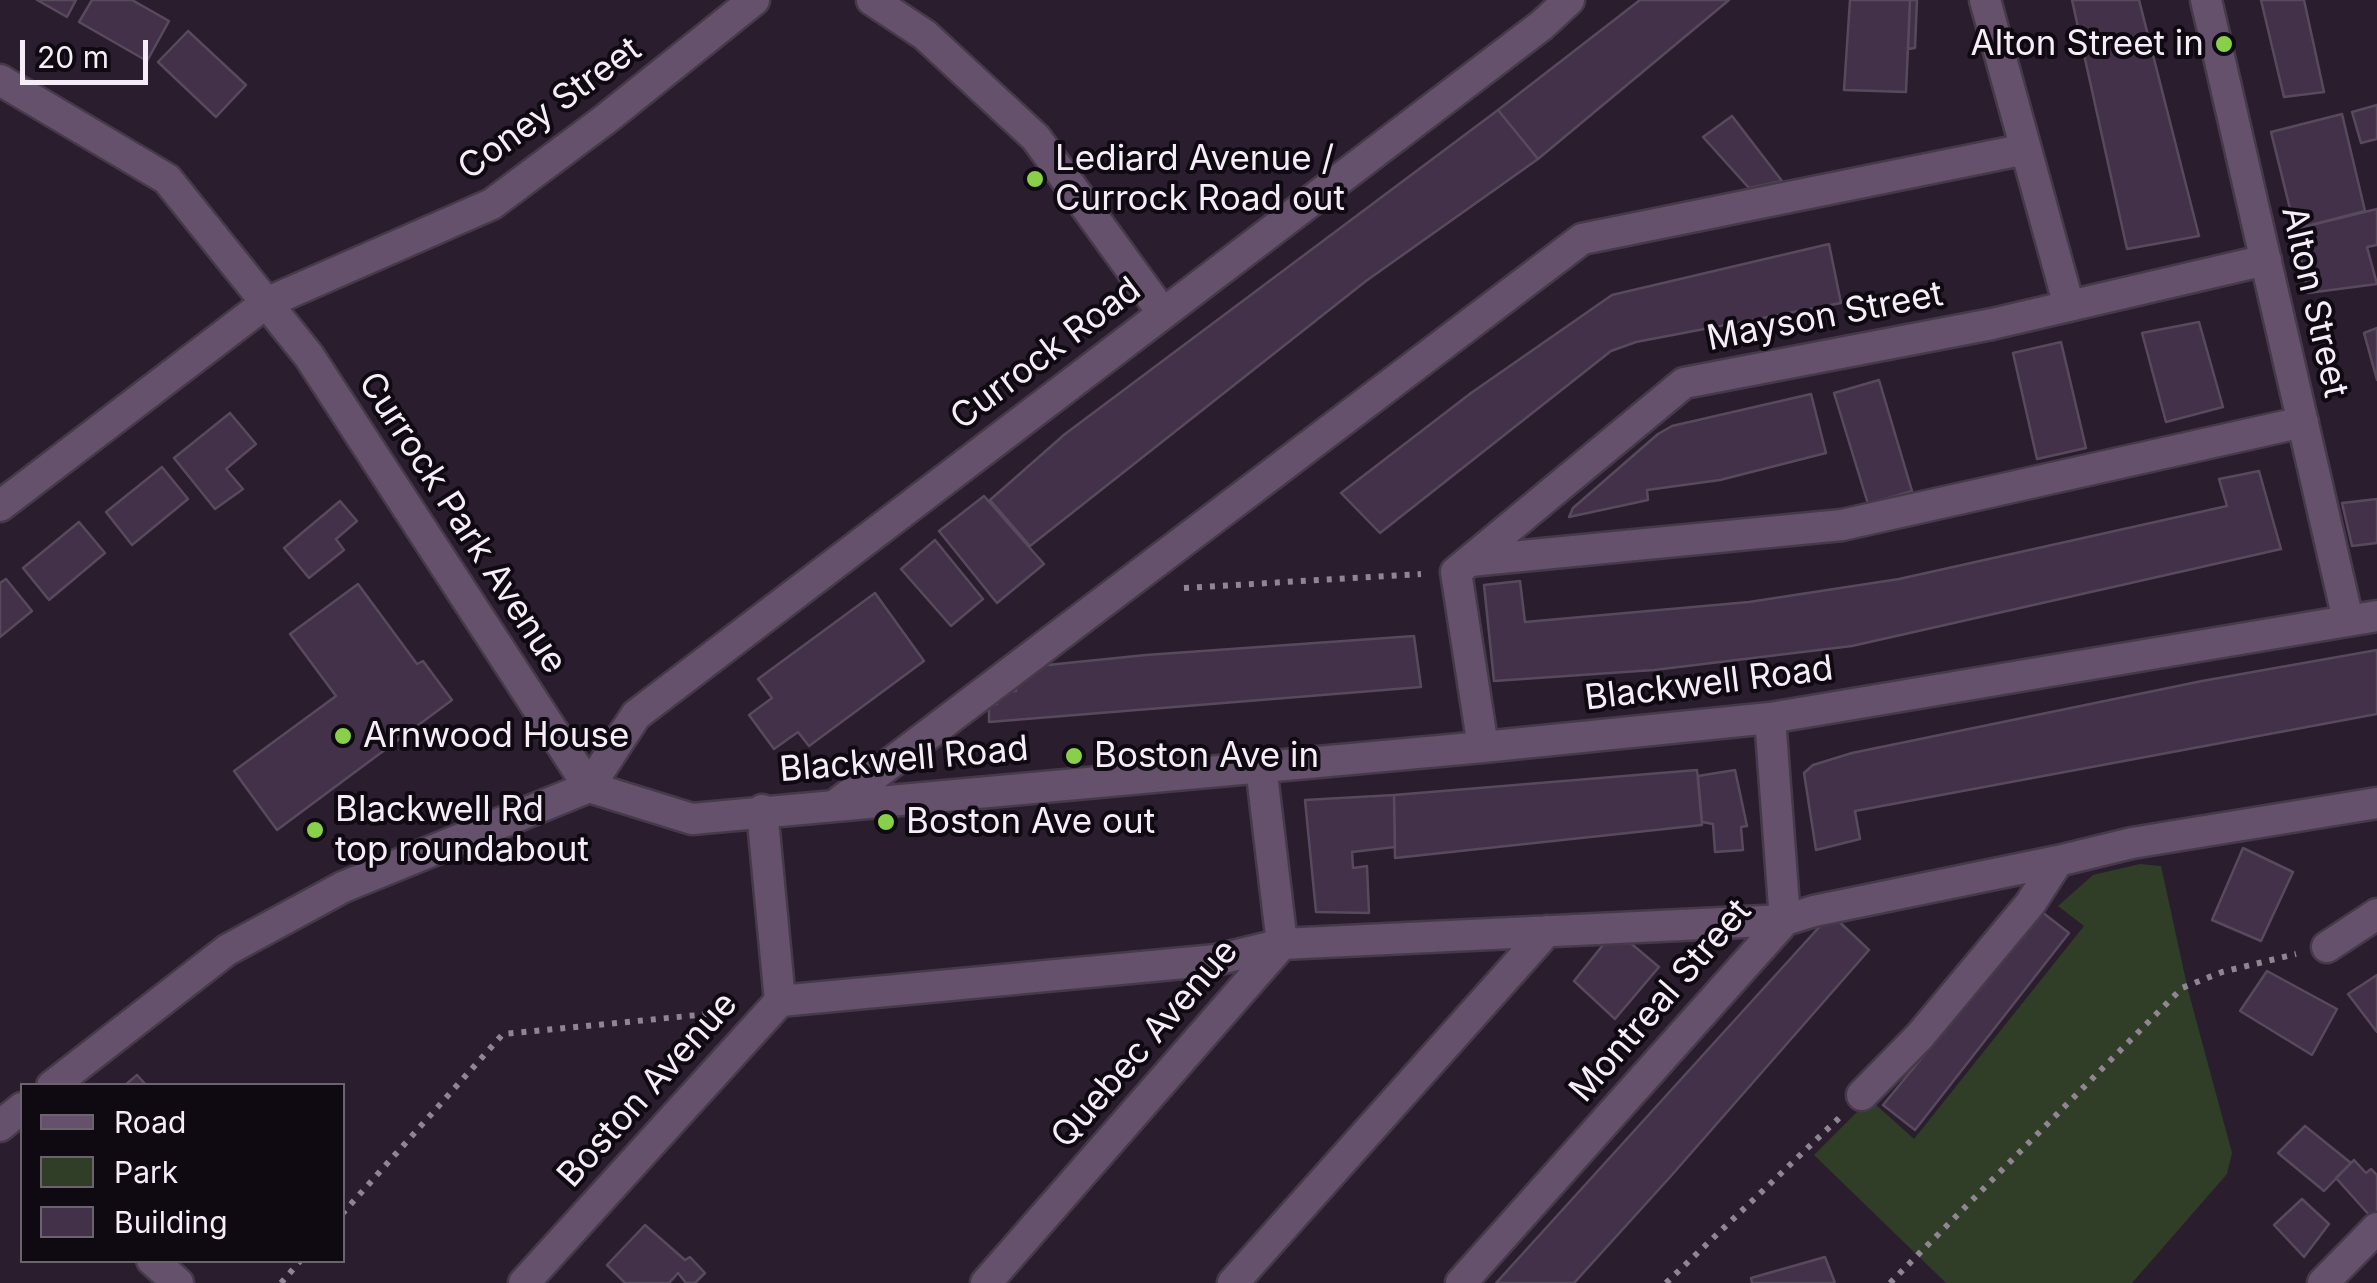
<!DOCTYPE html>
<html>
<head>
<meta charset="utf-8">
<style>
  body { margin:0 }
  #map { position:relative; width:2377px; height:1283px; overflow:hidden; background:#291d2e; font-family:Inter,sans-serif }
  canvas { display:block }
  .legend { position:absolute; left:20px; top:1083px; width:325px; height:180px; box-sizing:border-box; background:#0f0911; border:2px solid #6b646e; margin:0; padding:12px 18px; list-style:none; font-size:30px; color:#f6edf9 }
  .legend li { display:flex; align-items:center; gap:20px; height:50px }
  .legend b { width:50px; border:2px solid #6b646e }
  .scale { position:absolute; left:20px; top:40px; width:128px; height:45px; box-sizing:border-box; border:5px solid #f6edf9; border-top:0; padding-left:12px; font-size:30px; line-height:35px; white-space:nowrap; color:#f6edf9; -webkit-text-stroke:8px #0f0911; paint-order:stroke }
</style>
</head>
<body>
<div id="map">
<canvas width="2377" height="1283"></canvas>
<ul class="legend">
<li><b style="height:12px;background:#65516b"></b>Road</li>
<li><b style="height:28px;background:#313e27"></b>Park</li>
<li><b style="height:28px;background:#433049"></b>Building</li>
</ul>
<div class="scale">20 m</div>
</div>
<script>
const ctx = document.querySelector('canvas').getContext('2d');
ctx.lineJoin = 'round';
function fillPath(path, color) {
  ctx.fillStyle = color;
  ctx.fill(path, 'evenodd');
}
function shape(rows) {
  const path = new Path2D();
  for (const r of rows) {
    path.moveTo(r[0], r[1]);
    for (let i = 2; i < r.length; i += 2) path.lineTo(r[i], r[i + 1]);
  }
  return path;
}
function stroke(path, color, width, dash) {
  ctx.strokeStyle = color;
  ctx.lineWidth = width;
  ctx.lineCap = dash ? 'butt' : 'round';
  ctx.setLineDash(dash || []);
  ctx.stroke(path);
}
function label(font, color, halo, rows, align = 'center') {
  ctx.font = font + ' Inter,sans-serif';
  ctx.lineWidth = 8;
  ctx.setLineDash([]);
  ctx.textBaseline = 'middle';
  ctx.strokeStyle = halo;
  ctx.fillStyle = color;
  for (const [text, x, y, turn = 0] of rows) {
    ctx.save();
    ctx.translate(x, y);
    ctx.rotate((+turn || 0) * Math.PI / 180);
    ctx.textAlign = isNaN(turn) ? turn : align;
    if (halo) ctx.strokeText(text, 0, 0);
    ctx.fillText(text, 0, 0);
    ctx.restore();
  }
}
fillPath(shape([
  [2140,864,2161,866,2188,990,2232,1153,2227,1174,2132,1283,1946,1283,1814,1155,1867,1102,1874,1103,1914,1139,2084,926,2058,906,2093,875]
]), '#313e27');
const building = shape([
  [37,0,76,0,67,17,37,0],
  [92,0,132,0,169,21,147,61,79,22,92,0],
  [1640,0,1729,0,1538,159,1498,110,1640,0],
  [1850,0,1910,0,1906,92,1844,90,1850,0],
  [1910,0,1917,0,1915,48,1908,49,1910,0],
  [2072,0,2139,0,2199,236,2127,249,2072,0],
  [2261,0,2304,0,2324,92,2284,97,2261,0],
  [188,31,246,85,216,117,158,62,188,31],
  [2377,105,2377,139,2361,143,2352,112,2377,105],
  [1498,110,1538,159,1366,281,1030,546,990,500,1065,434,1498,110],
  [2342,114,2365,211,2295,229,2271,132,2342,114],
  [1732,116,1782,181,1749,188,1703,137,1732,116],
  [2377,209,2377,245,2367,247,2377,284,2308,293,2295,229,2377,209],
  [1829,244,1841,303,1636,342,1611,351,1380,533,1341,493,1471,393,1612,295,1829,244],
  [2199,322,2223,407,2166,422,2142,333,2199,322],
  [2377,328,2377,380,2364,333,2377,328],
  [2061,342,2086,448,2037,459,2013,353,2061,342],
  [1879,380,1912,491,1868,504,1834,393,1879,380],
  [1811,394,1826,453,1720,480,1647,490,1648,500,1569,517,1573,508,1658,434,1672,426,1811,394],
  [230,413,256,444,226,469,243,489,215,509,174,458,230,413],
  [162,467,188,499,132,545,106,512,162,467],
  [2259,471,2281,549,1852,646,1654,670,1494,681,1484,585,1520,581,1525,622,1749,602,1899,579,2227,506,2219,479,2259,471],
  [984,496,1044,564,997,603,939,531,984,496],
  [2377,499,2377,543,2352,546,2342,503,2377,499],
  [340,501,357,521,336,539,344,550,309,578,284,548,340,501],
  [79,522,105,553,49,600,23,568,79,522],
  [935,540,983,599,951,626,901,569,935,540],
  [6,579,32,611,0,637,0,583,6,579],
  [358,584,417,664,423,661,452,700,277,830,234,771,336,696,290,634,358,584],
  [875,593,924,661,809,746,798,732,774,749,749,715,772,698,758,679,875,593],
  [1414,636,1421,687,989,722,989,706,997,704,999,692,1016,691,1018,668,1146,655,1414,636],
  [2377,650,2377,714,1855,811,1860,839,1816,850,1804,773,1813,765,1852,753,2202,681,2377,650],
  [1697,770,1702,825,1395,858,1394,795,1697,770],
  [1735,770,1747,826,1741,827,1743,850,1715,852,1713,824,1702,822,1698,776,1735,770],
  [1394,795,1395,847,1352,852,1353,868,1367,866,1369,913,1316,912,1305,800,1394,795],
  [2243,848,2293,872,2261,941,2212,920,2243,848],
  [2042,912,2069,933,1915,1130,1883,1105,2042,912],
  [1831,914,1869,950,1671,1176,1574,1283,1496,1283,1831,914],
  [1615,930,1659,967,1615,1019,1574,981,1615,930],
  [2267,971,2337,1009,2312,1055,2240,1011,2267,971],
  [2377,975,2377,1032,2348,994,2377,975],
  [137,1075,147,1086,124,1086,137,1075],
  [2305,1126,2351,1163,2324,1191,2278,1153,2305,1126],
  [2354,1160,2366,1173,2371,1169,2377,1175,2377,1211,2371,1217,2336,1178,2354,1160],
  [2302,1199,2329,1224,2304,1257,2274,1225,2302,1199],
  [645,1225,685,1260,690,1257,705,1273,695,1283,686,1283,678,1273,669,1283,625,1283,607,1265,645,1225],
  [1825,1257,1835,1283,1752,1283,1751,1278,1825,1257]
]);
fillPath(building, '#433049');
stroke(building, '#584a5d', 2.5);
const minor = shape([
  [872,0,925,35,1036,138,1162,312],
  [1985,0,2069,306],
  [2206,0,2348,620],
  [0,80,167,179,309,356,589,787],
  [0,506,266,303,492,204,607,118,754,0],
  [1470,561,1842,525,2303,422],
  [1483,747,1456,572,1684,383,1992,324,2266,260],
  [589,787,636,715,1542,25,1569,0],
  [838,803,1582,239,2026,149],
  [2327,947,2377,914],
  [780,1001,1216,960,1282,944,1785,920,1814,911,2058,861],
  [52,1086,227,950,343,887,589,787,692,819,1483,747,1770,718,2377,616],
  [1862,1095,1920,1036,2030,904,2058,861,2132,843,2377,803],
  [0,1126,22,1108],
  [152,1260,178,1283],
  [524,1283,780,1001,762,810],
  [986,1283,1282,944,1261,766],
  [1233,1283,1547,931],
  [1461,1283,1785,920,1770,718],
  [2323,1283,2377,1228]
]);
stroke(minor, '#463a4a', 35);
stroke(shape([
  [1184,588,1421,574],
  [342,1214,503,1034,719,1013],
  [281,1283,301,1260],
  [1666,1283,1839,1118],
  [1890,1283,2182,988,2222,972,2296,954]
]), '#8f8593', 6, [5, 8]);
stroke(minor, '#65516b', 30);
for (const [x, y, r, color] of [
  [2224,44,10,"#88cf4a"],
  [1035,179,10,"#88cf4a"],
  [343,736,10,"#88cf4a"],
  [1074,756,10,"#88cf4a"],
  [886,822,10,"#88cf4a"],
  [315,830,10,"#88cf4a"]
]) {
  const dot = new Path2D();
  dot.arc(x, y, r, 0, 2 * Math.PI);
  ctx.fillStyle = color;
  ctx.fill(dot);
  stroke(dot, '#0f0911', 4);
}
label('35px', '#f6edf9', '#0f0911', [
  ["Alton Street in",2204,44,"right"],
  ["Lediard Avenue /",1055,159],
  ["Currock Road out",1055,199],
  ["Arnwood House",363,736],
  ["Boston Ave in",1094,756],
  ["Blackwell Rd",335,810],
  ["top roundabout",335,850],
  ["Boston Ave out",906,822]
], 'left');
label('35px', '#f6edf9', '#0f0911', [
  ["Coney Street",550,109,-36],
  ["Alton Street",2314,302,77],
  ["Mayson Street",1825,317,-11],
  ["Currock Road",1046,354,-37],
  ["Currock Park Avenue",462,523,57],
  ["Blackwell Road",1709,684,-7],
  ["Blackwell Road",904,760,-5],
  ["Montreal Street",1661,1001,-49],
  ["Quebec Avenue",1145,1044,-49],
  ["Boston Avenue",648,1090,-48]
]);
</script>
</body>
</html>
